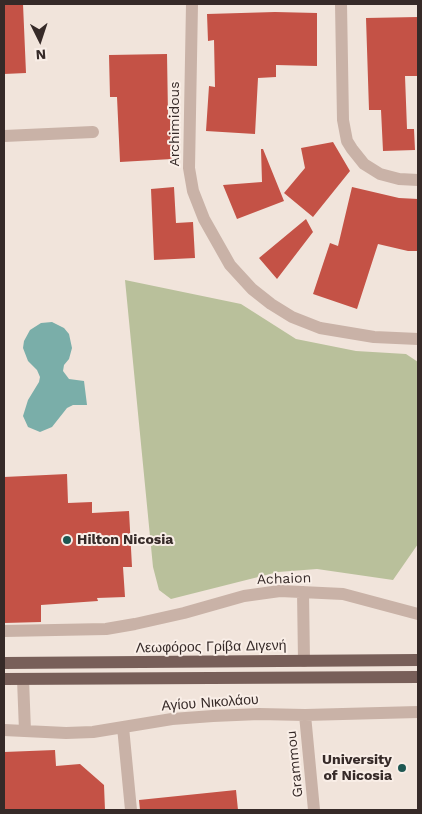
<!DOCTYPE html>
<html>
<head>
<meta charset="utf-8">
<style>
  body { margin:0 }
  #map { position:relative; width:422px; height:814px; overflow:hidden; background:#f1e4db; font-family:"Work Sans",sans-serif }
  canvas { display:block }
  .frame { position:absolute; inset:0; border:5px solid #362a28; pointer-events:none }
  .north { position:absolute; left:15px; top:15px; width:50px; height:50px; -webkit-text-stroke:4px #f9eee7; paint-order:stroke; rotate:176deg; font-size:14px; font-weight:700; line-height:20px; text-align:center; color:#362a28 }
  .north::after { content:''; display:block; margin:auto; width:18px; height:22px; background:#362a28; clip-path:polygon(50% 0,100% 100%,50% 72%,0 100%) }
</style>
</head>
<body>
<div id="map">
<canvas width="422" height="814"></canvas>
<div class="frame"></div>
<div class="north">N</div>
</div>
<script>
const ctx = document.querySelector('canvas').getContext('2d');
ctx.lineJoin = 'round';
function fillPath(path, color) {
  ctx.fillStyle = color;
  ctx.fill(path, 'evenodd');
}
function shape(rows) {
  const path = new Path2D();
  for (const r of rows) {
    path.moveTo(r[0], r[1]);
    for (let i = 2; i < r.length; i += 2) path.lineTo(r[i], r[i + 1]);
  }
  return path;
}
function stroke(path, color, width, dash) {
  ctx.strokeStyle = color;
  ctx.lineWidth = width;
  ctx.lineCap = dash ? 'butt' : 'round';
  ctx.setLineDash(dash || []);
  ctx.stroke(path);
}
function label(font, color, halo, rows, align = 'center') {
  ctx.font = font + ' "Work Sans",sans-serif';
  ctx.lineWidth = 4;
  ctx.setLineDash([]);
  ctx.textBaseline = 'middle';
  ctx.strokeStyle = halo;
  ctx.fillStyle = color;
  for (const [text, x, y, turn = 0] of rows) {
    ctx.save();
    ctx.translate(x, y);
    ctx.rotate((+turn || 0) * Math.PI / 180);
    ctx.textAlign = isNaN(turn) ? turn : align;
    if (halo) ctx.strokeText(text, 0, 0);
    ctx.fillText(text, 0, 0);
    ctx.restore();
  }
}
fillPath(shape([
  [125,280,241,304,296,339,356,351,406,354,418,362,418,544,393,580,317,569,278,572,171,599,159,590,153,567]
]), '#b9c09b');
fillPath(shape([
  [52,322,64,328,69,334,72,348,69,359,64,365,63,371,69,379,84,381,87,405,73,405,67,408,52,427,40,432,28,427,23,416,28,400,39,382,40,377,37,370,28,361,23,348,24,341,30,330,41,323]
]), '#7aaea9');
fillPath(shape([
  [4,4,23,4,26,73,4,74],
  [275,12,317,13,317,66,276,65,276,77,258,78,255,134,206,131,209,86,215,87,214,40,208,41,207,14],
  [418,17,418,76,405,76,407,129,414,129,415,150,383,151,381,110,369,110,366,18],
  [167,54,168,115,170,115,172,159,120,162,117,97,110,97,109,55],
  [333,142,350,171,313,217,284,193,305,168,301,148],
  [261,149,263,149,284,201,237,219,223,185,262,182],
  [174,187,176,223,193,222,195,258,154,260,151,189],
  [352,187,399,198,418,199,418,251,408,251,378,244,357,309,313,294,330,243,338,246],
  [306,219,313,232,277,279,259,258],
  [67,474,68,503,92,502,92,513,129,511,132,567,123,567,125,597,97,598,98,601,41,605,41,622,4,623,4,477],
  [55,750,56,766,80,764,104,785,105,810,5,810,4,752],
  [236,790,238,810,140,810,139,800]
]), '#c45246');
stroke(shape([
  [192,4,189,168,193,191,204,219,230,265,252,289,271,304,292,317,320,328,374,337,418,339],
  [341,4,343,120,347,141,352,149,364,164,380,174,399,179,418,180],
  [4,136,93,132],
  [303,592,304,661],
  [4,631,106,629,135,624,184,613,244,596,280,591,343,594,418,614],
  [23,679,25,731],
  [305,715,314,810],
  [123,727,131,810],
  [4,730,66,733,93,732,172,719,213,716,259,714,305,715,418,712]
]), '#c9b2a7', 12);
stroke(shape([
  [4,663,418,660],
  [4,679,418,677]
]), '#785f59', 12);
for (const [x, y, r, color] of [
  [67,540,5,"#1e5752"],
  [402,768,5,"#1e5752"]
]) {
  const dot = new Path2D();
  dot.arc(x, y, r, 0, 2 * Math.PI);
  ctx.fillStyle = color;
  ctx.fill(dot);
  stroke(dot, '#f9eee7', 2);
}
label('14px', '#362a28', '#f9eee7', [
  ["Archimidous",175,124,-90],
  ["Achaion",284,579,-2],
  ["Λεωφόρος Γρίβα Διγενή",211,647,-1],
  ["Αγίου Νικολάου",210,703,-4],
  ["Grammou",295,764,-96]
]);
label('bold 14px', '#362a28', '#f9eee7', [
  ["Hilton Nicosia",77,540],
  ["University",392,760,"right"],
  ["of Nicosia",392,776,"right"]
], 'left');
</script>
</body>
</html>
